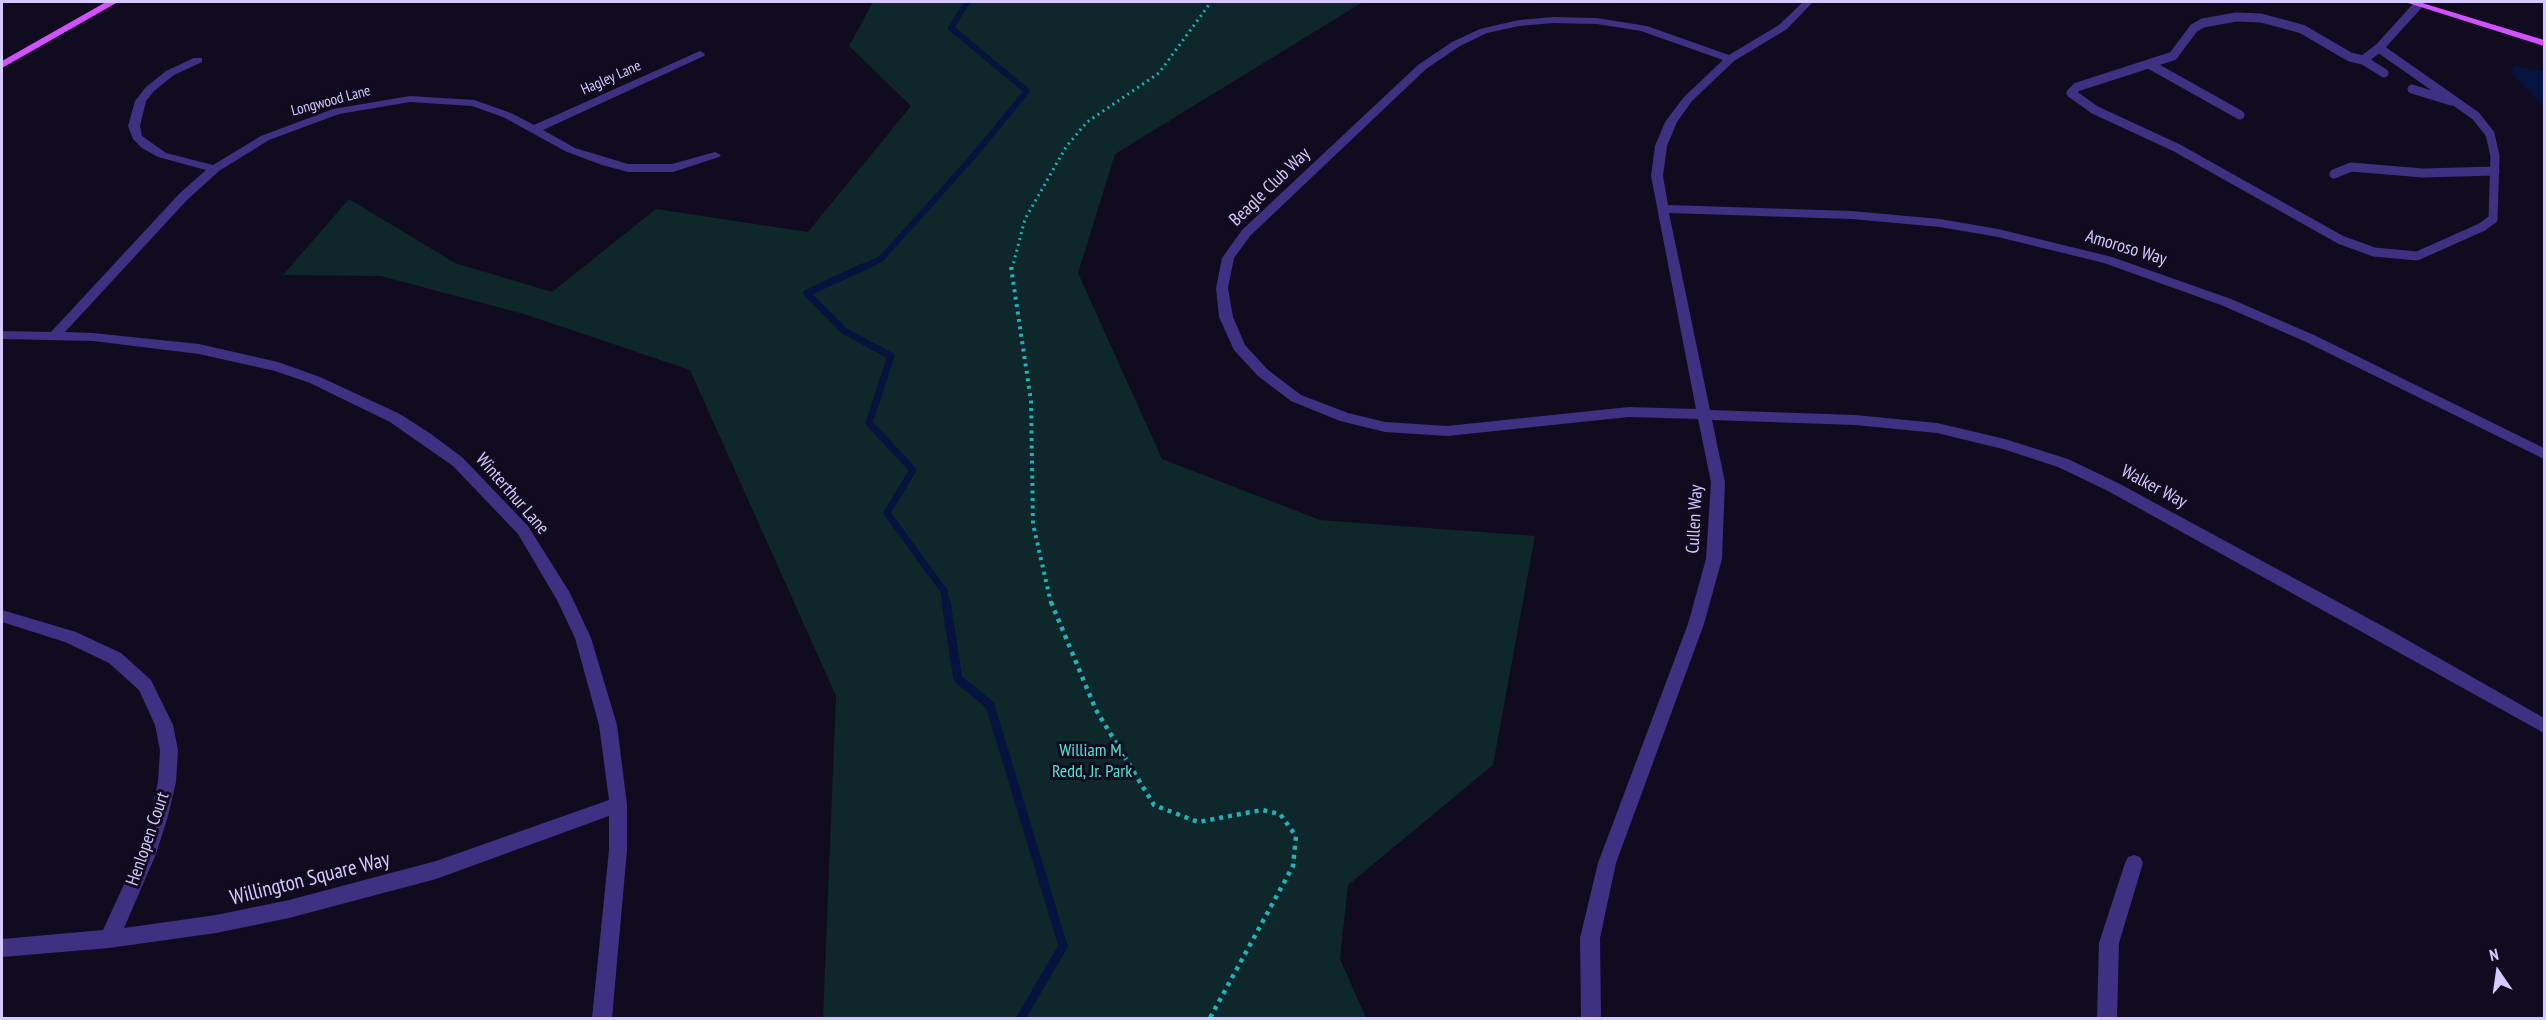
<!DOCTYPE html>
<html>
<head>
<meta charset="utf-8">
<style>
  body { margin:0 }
  #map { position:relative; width:2546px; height:1020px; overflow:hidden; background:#110b1f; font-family:"PT Sans Narrow",sans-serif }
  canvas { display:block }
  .frame { position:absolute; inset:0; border:3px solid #d6c9ff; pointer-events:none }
  .north { position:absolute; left:2468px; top:942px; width:60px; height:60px; -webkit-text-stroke:4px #110b1f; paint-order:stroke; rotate:347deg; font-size:16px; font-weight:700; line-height:24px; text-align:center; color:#d6c9ff }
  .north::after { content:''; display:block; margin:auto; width:21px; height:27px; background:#d6c9ff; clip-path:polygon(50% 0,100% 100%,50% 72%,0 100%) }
</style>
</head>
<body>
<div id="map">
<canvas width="2546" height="1020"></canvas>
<div class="frame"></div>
<div class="north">N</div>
</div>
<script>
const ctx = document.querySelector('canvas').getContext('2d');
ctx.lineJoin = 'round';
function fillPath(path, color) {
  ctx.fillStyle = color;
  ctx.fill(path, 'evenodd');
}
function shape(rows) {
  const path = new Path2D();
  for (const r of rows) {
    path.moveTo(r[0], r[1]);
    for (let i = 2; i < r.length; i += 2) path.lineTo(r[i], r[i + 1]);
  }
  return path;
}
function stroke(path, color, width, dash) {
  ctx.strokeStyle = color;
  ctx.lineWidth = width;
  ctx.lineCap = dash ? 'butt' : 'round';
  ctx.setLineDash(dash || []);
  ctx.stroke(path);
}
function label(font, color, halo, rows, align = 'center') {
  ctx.font = font + ' "PT Sans Narrow",sans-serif';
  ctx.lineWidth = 6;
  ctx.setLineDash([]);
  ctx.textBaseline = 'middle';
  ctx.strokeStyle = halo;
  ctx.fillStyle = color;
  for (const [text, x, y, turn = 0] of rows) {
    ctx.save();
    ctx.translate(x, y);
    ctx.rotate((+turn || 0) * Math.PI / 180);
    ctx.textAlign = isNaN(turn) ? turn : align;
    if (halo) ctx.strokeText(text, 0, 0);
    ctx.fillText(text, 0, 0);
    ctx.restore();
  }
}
fillPath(shape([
  [873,2,1363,2,1115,154,1078,273,1162,459,1320,520,1535,536,1493,765,1348,885,1340,959,1366,1018,823,1018,836,696,690,370,524,314,381,276,283,275,349,199,455,263,552,292,656,209,808,232,911,106,849,46]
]), '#0d272a');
fillPath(shape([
  [2514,66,2544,71,2544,107,2512,74]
]), '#05133e');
stroke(shape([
  [860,269,881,259,970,160,1027,91,951,28,967,2]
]), '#05133e', 6);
stroke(shape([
  [863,267,807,293,844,331,891,356,869,423,913,470,887,513,944,591,946,603]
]), '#05133e', 7);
stroke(shape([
  [946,602,958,679,990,705,1063,946,1021,1018]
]), '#05133e', 9);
stroke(shape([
  [1012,269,1025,219,1066,147,1087,122,1159,73,1211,2]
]), '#23b0b9', 3, [2, 4]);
stroke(shape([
  [1011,267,1031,401,1033,524,1051,603]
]), '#23b0b9', 4, [3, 4.5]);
stroke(shape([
  [1051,602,1096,710,1154,805,1198,822,1262,810,1280,814,1296,836,1293,866,1210,1018]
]), '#23b0b9', 4.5, [4, 5]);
stroke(shape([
  [2236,17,2261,18,2302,29,2350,57,2363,60,2379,48,2476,116,2490,134,2495,156,2493,219,2482,227,2417,256,2374,252,2341,240,2177,148,2095,110,2071,93,2077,87,2173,56,2194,28,2203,23,2236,17],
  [2379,48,2419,4],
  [2363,60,2384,73],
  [2149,64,2240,115],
  [2412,89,2451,101],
  [2334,174,2351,167,2423,173,2495,171]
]), '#3e3182', 9);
fillPath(shape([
  [1803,2,1813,2,1787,29,1734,61,1692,101,1677,122,1667,146,1663,176,1668,205,1851,211,1940,219,1998,229,2112,257,2231,299,2314,335,2544,448,2544,459,2304,341,2221,305,2104,263,1998,237,1940,227,1851,219,1669,213,1710,410,1855,415,1937,423,2005,439,2068,459,2118,483,2388,629,2544,718,2544,733,2108,491,2058,467,2003,449,1937,433,1855,425,1712,420,1725,482,1722,559,1704,624,1616,863,1600,938,1601,1018,1581,1018,1580,938,1598,863,1688,624,1706,559,1711,482,1698,419,1629,417,1447,436,1385,432,1340,421,1291,401,1258,376,1234,350,1219,317,1216,288,1222,258,1242,230,1418,65,1452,42,1480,29,1519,20,1553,17,1597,18,1647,26,1729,55,1779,25,1803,2],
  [1553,23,1597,24,1641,31,1723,60,1684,97,1665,122,1655,146,1651,176,1696,409,1629,407,1447,426,1385,422,1348,413,1301,395,1268,370,1245,345,1233,317,1228,288,1234,258,1250,236,1426,69,1460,46,1487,33,1519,26,1553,23],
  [700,51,705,54,704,56,543,130,575,148,628,164,672,164,715,152,721,155,719,157,673,172,628,172,602,165,567,152,503,117,472,106,410,102,339,114,269,140,219,171,187,200,65,332,93,333,199,344,278,362,320,377,400,414,431,434,463,458,528,526,570,593,591,638,617,725,627,805,627,850,612,1018,592,1018,609,850,609,816,436,879,289,918,216,933,109,948,2,957,2,939,103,930,138,854,150,816,158,782,160,750,155,725,139,690,109,663,65,642,2,622,2,610,76,632,121,653,151,680,173,725,178,750,176,782,168,816,156,854,124,928,216,915,289,900,436,861,609,800,599,725,575,638,557,600,518,534,453,466,390,422,310,383,275,371,199,354,93,341,2,339,2,331,51,332,179,194,206,170,158,157,142,148,133,139,128,126,135,101,146,87,166,71,194,58,202,58,202,62,174,75,154,91,146,101,140,126,142,136,166,153,213,165,261,136,333,109,410,96,474,100,511,113,534,125,700,51],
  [2134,855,2140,857,2143,863,2119,943,2117,1018,2097,1018,2099,943,2125,863,2128,857,2134,855]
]), '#3e3182');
fillPath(shape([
  [106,2,118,2,2,68,2,61,106,2],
  [2405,2,2419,2,2544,40,2544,46,2405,2]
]), '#d350ff');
label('15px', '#d6c9ff', '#110b1f', [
  ["Hagley Lane",611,78,-24],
  ["Longwood Lane",331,101,-15]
]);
label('18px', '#d6c9ff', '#110b1f', [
  ["Beagle Club Way",1270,187,-44],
  ["Amoroso Way",2126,248,17],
  ["Walker Way",2154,487,28],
  ["Winterthur Lane",512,494,49],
  ["Cullen Way",1695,519,-87],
  ["Henlopen Court",148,839,-71]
]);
label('18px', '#4ce8d4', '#110b1f', [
  ["William M.",1092,751],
  ["Redd, Jr. Park",1092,772]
]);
label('21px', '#d6c9ff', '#110b1f', [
  ["Willington Square Way",310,879,-14]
]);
</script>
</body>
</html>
